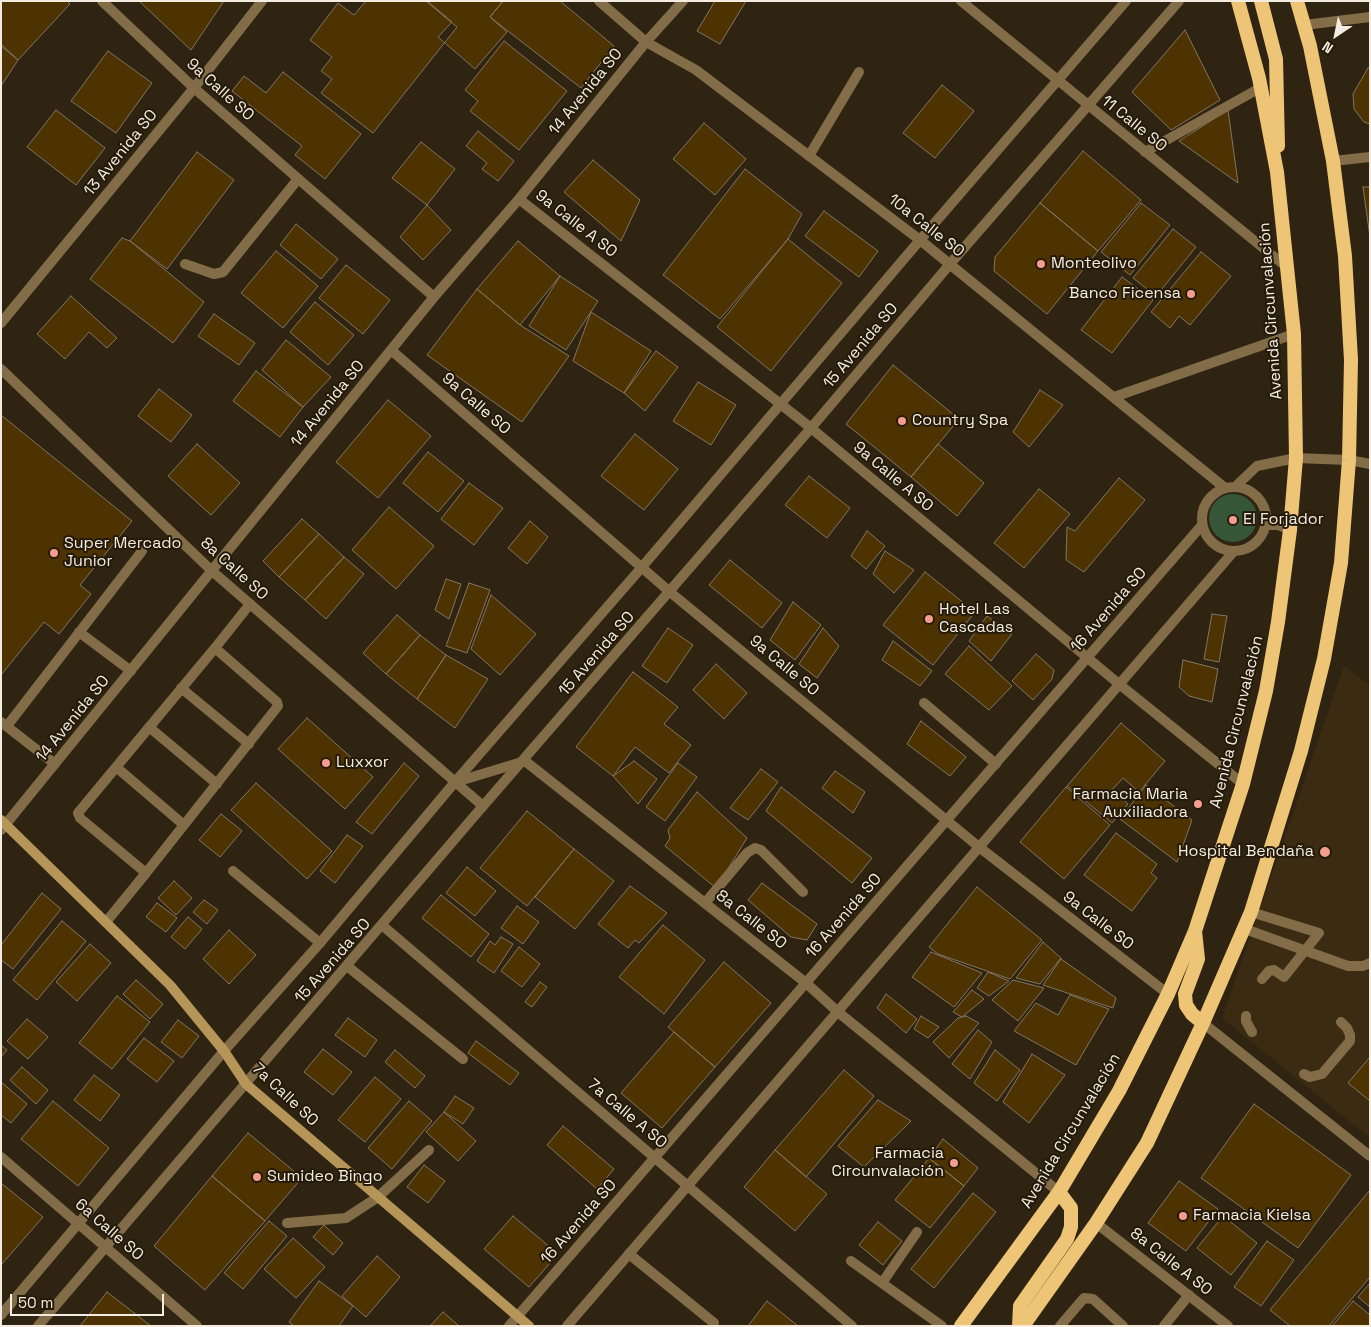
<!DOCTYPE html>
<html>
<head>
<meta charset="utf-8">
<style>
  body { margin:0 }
  #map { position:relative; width:1371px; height:1327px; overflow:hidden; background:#2f2412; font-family:"Space Grotesk",sans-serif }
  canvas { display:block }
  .frame { position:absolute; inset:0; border:2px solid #f4ece1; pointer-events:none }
  .north { position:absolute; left:1311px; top:10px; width:50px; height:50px; -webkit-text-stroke:4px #251a09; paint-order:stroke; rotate:214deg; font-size:14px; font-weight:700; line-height:20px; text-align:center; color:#f4ece1 }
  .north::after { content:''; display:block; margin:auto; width:18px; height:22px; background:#f4ece1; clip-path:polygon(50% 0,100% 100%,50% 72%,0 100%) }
  .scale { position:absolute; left:10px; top:1294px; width:154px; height:22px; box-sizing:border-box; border:2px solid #f4ece1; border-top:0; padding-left:6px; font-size:15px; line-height:18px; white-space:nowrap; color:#f4ece1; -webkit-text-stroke:4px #251a09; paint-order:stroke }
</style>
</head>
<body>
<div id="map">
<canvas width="1371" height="1327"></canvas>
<div class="frame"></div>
<div class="north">N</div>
<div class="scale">50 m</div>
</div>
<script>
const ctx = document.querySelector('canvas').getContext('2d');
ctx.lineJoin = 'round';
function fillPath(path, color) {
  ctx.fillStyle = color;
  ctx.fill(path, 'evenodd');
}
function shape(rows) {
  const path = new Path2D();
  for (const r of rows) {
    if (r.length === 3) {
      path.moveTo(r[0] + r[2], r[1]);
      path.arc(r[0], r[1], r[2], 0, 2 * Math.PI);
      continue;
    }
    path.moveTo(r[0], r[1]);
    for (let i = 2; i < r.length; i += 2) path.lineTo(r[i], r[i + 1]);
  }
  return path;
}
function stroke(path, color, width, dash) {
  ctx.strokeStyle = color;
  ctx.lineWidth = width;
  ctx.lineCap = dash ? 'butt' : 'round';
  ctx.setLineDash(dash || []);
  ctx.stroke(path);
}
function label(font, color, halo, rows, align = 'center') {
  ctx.font = font + ' "Space Grotesk",sans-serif';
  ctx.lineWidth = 4;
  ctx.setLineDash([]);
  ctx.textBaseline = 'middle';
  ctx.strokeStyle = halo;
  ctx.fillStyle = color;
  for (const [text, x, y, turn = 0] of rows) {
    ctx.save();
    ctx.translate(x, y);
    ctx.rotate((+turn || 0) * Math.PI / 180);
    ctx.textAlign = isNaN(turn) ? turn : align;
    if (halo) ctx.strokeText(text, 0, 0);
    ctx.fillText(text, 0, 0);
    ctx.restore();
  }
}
fillPath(shape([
  [1344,666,1370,685,1370,1138,1222,1018]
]), '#3a2b12');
fillPath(shape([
  [1233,518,24]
]), '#355637');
const building = shape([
  [1,1,67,1,70,4,18,60,1,44,1,1],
  [139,1,224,1,191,50,139,1],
  [366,1,426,1,457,27,373,133,321,93,332,79,321,71,332,57,310,40,338,3,354,15,366,1],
  [427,1,503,1,490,17,507,32,475,69,438,37,452,22,427,1],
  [503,1,560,1,614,46,581,88,490,17,503,1],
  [715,1,746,1,720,44,697,31,715,1],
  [1185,30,1220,100,1171,130,1132,92,1185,30],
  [504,41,567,91,519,150,470,111,478,101,465,90,504,41],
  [1,46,18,60,1,86,1,46],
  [108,51,152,83,116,133,71,101,108,51],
  [1368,68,1370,68,1370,124,1364,122,1354,109,1353,94,1368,68],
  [283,72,361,134,325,179,295,155,302,146,232,91,244,76,266,93,283,72],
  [942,85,974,111,935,158,903,133,942,85],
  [56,110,105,148,76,185,27,147,56,110],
  [1228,110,1238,183,1179,141,1228,110],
  [704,123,746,159,715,195,673,159,704,123],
  [478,131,514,161,498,181,482,169,487,163,466,146,478,131],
  [421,142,455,169,427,205,392,178,421,142],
  [1083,151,1141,200,1098,251,1040,203,1083,151],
  [197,152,234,180,167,269,130,241,197,152],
  [593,160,640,200,621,241,564,192,593,160],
  [745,169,802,214,788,239,720,319,663,275,745,169],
  [1363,187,1370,187,1370,237,1363,187],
  [1040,203,1098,251,1047,314,994,271,995,257,1040,203],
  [1141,203,1170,225,1130,275,1101,252,1141,203],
  [427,205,451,230,423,260,400,237,427,205],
  [824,211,878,251,859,277,805,236,824,211],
  [296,224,338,259,321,279,280,245,296,224],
  [1173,229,1196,247,1156,296,1133,278,1173,229],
  [122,238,130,241,204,302,173,343,90,279,122,238],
  [788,239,842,283,771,371,717,327,788,239],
  [518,241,560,276,520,325,477,289,518,241],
  [276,251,318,286,283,328,241,293,276,251],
  [1201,252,1231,276,1190,325,1179,316,1170,328,1151,312,1201,252],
  [346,265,390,300,363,334,319,298,346,265],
  [560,276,598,301,566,350,529,326,560,276],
  [1122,277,1153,300,1112,353,1081,330,1122,277],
  [477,289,520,325,569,356,522,422,427,355,477,289],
  [71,296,117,338,107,348,89,332,65,359,37,334,71,296],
  [315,302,354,335,328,365,290,332,315,302],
  [591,312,651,351,624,393,573,361,591,312],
  [214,314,255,343,239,365,198,336,214,314],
  [286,340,331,377,303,407,262,370,286,340],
  [656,351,678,367,645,411,624,393,656,351],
  [893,365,959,419,911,477,846,424,893,365],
  [256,371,303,407,280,437,233,401,256,371],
  [698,382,736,405,711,445,673,421,698,382],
  [159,389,192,415,171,442,138,416,159,389],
  [1040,390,1063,405,1029,447,1013,432,1040,390],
  [388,400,431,436,378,498,336,462,388,400],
  [1,415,132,521,80,585,91,594,59,634,44,622,1,675,1,415],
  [635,434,678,469,644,510,601,476,635,434],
  [197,444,240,483,211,515,168,476,197,444],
  [938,444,984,483,957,516,911,477,938,444],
  [428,452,464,481,438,512,403,483,428,452],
  [809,476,850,508,827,538,785,505,809,476],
  [1119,478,1145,500,1084,572,1066,560,1067,527,1075,531,1119,478],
  [469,483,503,508,474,545,441,519,469,483],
  [1039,489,1070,514,1024,568,994,543,1039,489],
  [389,507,434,546,396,589,352,550,389,507],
  [302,519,319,534,279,577,263,561,302,519],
  [530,521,548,537,527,564,508,548,530,521],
  [867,531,885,546,866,569,851,556,867,531],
  [319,534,344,557,305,600,279,577,319,534],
  [885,551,914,570,894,593,873,574,885,551],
  [344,557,364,574,326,619,305,600,344,557],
  [730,560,782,603,762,628,709,585,730,560],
  [925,572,975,612,933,665,883,625,925,572],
  [446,579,461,584,449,619,435,610,446,579],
  [469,583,490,590,467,653,446,646,469,583],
  [491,595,536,634,500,675,471,649,491,595],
  [793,602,821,625,795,660,770,640,793,602],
  [1212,614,1227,616,1219,662,1204,659,1212,614],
  [397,615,420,635,386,674,363,653,397,615],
  [987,616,1012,634,991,661,969,641,987,616],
  [668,628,693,645,667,683,642,666,668,628],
  [823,628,839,646,817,678,799,664,823,628],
  [420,635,446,655,417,699,386,674,420,635],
  [893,641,932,671,920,686,882,660,893,641],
  [969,646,1012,686,989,710,945,674,969,646],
  [1036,654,1054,670,1052,679,1033,700,1012,681,1036,654],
  [446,655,488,679,455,728,417,699,446,655],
  [1183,660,1218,669,1212,702,1189,696,1179,687,1183,660],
  [716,664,747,693,724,719,693,690,716,664],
  [633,672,678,707,664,724,691,745,669,773,635,747,613,776,576,747,633,672],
  [307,718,373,777,345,809,278,749,307,718],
  [921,721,966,757,950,776,907,744,921,721],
  [1121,723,1165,761,1139,792,1123,778,1112,790,1128,804,1112,823,1067,786,1121,723],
  [634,761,657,779,638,804,613,776,634,761],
  [404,763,419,776,372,834,356,822,404,763],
  [678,763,697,777,665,821,646,807,678,763],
  [761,769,778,782,748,820,730,808,761,769],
  [835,771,865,792,853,813,822,788,835,771],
  [256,783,332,851,307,879,231,810,256,783],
  [1146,785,1192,820,1177,862,1120,819,1146,785],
  [781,787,872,858,852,883,766,811,781,787],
  [1066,787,1110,825,1064,879,1020,842,1066,787],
  [697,792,747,838,716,888,665,846,670,838,668,830,697,792],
  [527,811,574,849,527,906,480,868,527,811],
  [221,814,242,831,220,857,199,840,221,814],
  [1116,833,1157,864,1151,873,1157,878,1132,911,1084,875,1116,833],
  [347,835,363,846,335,883,320,871,347,835],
  [574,849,614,881,575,929,535,897,574,849],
  [467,867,496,891,475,916,446,893,467,867],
  [174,881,192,898,176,915,158,898,174,881],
  [762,883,817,924,807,940,791,937,748,900,762,883],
  [630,886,667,913,639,943,635,940,628,948,598,924,630,886],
  [977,887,1042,940,1010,979,938,954,929,947,977,887],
  [42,893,61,909,13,969,1,960,1,945,42,893],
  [441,895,489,934,471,957,422,918,441,895],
  [204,900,218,910,207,924,193,912,204,900],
  [157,903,177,918,166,932,146,917,157,903],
  [517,906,539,922,523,944,501,928,517,906],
  [188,917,202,929,185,949,171,937,188,917],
  [62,921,86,941,37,1000,13,980,62,921],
  [663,925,705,960,664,1014,619,977,663,925],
  [229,930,256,955,229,984,203,959,229,930],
  [501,937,513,944,494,973,477,961,490,941,495,945,501,937],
  [1043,942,1061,958,1040,984,1016,978,1043,942],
  [90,944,111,963,77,1001,56,982,90,944],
  [519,947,540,964,522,987,501,971,519,947],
  [931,952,982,973,954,1007,912,977,931,952],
  [1061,959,1116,998,1113,1008,1043,985,1061,959],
  [724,962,771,1003,715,1067,668,1027,724,962],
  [988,972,1009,981,989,996,977,988,988,972],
  [136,980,163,1004,150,1019,123,994,136,980],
  [1013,980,1044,988,1018,1021,992,1000,1013,980],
  [540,982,547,987,532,1007,525,1002,540,982],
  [972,990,984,999,962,1017,953,1012,972,990],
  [886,994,917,1019,906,1033,877,1008,886,994],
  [1070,995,1109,1009,1076,1065,1014,1031,1036,1003,1058,1015,1070,995],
  [117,996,150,1022,112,1069,79,1043,117,996],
  [921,1016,939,1027,928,1038,914,1029,921,1016],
  [966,1016,979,1023,949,1058,933,1042,958,1018,966,1016],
  [348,1018,377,1040,365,1057,335,1035,348,1018],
  [27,1019,48,1037,28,1059,7,1041,27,1019],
  [178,1020,199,1036,182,1058,161,1042,178,1020],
  [978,1030,992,1042,970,1079,952,1064,978,1030],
  [674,1032,715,1067,662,1128,621,1093,674,1032],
  [144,1038,174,1061,157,1082,127,1059,144,1038],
  [476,1041,519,1073,510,1085,468,1053,476,1041],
  [1,1045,7,1050,1,1057,1,1045],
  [323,1049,352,1072,333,1095,304,1072,323,1049],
  [395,1050,425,1076,415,1088,385,1062,395,1050],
  [995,1050,1020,1070,997,1101,974,1083,995,1050],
  [1032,1054,1065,1075,1029,1123,1003,1102,1032,1054],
  [1370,1057,1370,1101,1348,1083,1370,1057],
  [22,1067,48,1090,36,1104,10,1080,22,1067],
  [844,1070,874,1096,806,1177,775,1150,844,1070],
  [94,1075,120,1095,100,1121,74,1100,94,1075],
  [375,1077,401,1099,365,1142,338,1120,375,1077],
  [1,1082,27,1104,11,1123,1,1115,1,1082],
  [455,1096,474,1108,463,1124,444,1112,455,1096],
  [878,1100,911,1121,864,1167,838,1146,878,1100],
  [53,1101,109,1148,78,1186,21,1139,53,1101],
  [409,1101,432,1121,392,1169,368,1148,409,1101],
  [1254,1104,1351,1175,1298,1248,1201,1178,1254,1104],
  [444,1112,476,1141,458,1161,426,1132,444,1112],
  [563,1126,614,1169,597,1189,547,1145,563,1126],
  [248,1133,302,1178,265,1221,212,1176,248,1133],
  [943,1139,978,1168,964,1186,929,1158,943,1139],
  [775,1150,827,1194,795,1231,744,1187,775,1150],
  [929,1158,964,1186,930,1228,895,1200,929,1158],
  [424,1165,445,1181,428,1203,407,1187,424,1165],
  [212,1176,265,1221,205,1290,154,1246,212,1176],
  [1179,1181,1218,1209,1186,1251,1148,1223,1179,1181],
  [1,1183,43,1217,1,1265,1,1183],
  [1370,1190,1370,1277,1329,1326,1290,1326,1270,1310,1370,1190],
  [973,1193,996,1212,934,1288,911,1269,973,1193],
  [513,1216,558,1254,529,1287,484,1249,513,1216],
  [1223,1216,1257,1243,1231,1275,1197,1248,1223,1216],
  [269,1221,287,1236,243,1289,224,1273,269,1221],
  [878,1222,902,1241,883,1265,859,1245,878,1222],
  [324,1225,343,1243,333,1255,313,1237,324,1225],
  [293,1238,325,1267,296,1298,264,1269,293,1238],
  [1267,1241,1294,1260,1261,1306,1234,1287,1267,1241],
  [377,1256,400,1277,366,1317,342,1296,377,1256],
  [319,1281,353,1306,339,1326,294,1326,289,1322,319,1281],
  [1370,1283,1370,1307,1358,1297,1370,1283],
  [107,1292,151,1326,80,1326,107,1292],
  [767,1301,798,1326,748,1326,767,1301],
  [1353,1301,1370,1315,1370,1326,1332,1326,1353,1301],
  [443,1312,459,1326,430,1326,443,1312]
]);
fillPath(building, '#4c3301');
stroke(building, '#837561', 1);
stroke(shape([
  [1304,25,1370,17],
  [1145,152,1260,88],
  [809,156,859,72],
  [185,264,214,274,223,272,298,179],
  [1114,397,1294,334],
  [79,632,131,671],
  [215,648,78,813,80,818,146,873,278,706,277,702,215,648,250,604],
  [181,688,249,744],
  [924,703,996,764],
  [1,722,55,764],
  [7,726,142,551],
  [149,727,217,784],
  [116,767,184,825],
  [233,871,320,943],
  [705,903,747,853,755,848,761,850,803,892],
  [1251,912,1319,933,1284,977,1274,970,1269,971,1262,979],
  [106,922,146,873],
  [1245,929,1348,966,1363,966,1370,963],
  [347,966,463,1059],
  [1246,1016,1246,1021,1252,1032],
  [1304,1074,1310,1077,1322,1074,1350,1041,1350,1035,1347,1028,1341,1022],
  [287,1223,346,1218,378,1197,429,1150],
  [629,1254,714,1323],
  [851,1261,942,1326],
  [882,1283,917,1232],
  [1060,1326,1084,1298,1093,1299,1123,1326],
  [1164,1326,1189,1295]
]), '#826d48', 10);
stroke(shape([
  [102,1,194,88,434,297],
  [961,1,1289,269],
  [1333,161,1370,157],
  [519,199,811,428,1119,684,1243,784],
  [1,323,194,88,262,1],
  [391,350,670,592,979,847,1168,994],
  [1,369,212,571,483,806],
  [456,782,525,761,806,983,838,1012,1059,1192],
  [1,830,434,297,519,199,646,42,683,1],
  [383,926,852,1326],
  [1203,1023,1370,1156],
  [1,1157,197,1326],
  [1096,1223,1228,1326],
  [1,1315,224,1051,320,943,455,782,642,567,920,240,1126,1],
  [509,1326,1202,525],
  [567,1326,1234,551]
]), '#826d48', 10);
stroke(shape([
  [599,1,646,42,696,70,920,240,1225,488],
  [1235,487,1257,466,1296,458,1349,460,1370,464],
  [1234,519,32],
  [1265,525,1278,525,1290,530],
  [38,1326,483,806,811,428,950,264,1179,1]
]), '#826d48', 10);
stroke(shape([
  [1,820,170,985,224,1051,246,1084,529,1326]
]), '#b69658', 10);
stroke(shape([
  [1261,1,1276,59,1278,146],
  [1195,931,1198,959,1185,994,1186,1005,1192,1014,1203,1023],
  [961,1326,1059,1192,1119,1091,1168,994,1195,931,1243,784,1266,691,1278,622,1290,530,1296,458,1294,334,1277,172,1259,78,1238,1],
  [1019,1326,1020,1306,1067,1239,1071,1227,1071,1208,1059,1192],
  [1023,1326,1096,1223,1147,1143,1203,1023,1251,912,1301,751,1324,659,1341,563,1349,460,1351,360,1345,256,1333,161,1310,46,1297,1]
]), '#eec476', 14);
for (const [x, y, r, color] of [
  [1041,264,5,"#f49d8c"],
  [1191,294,5,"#f49d8c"],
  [902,421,5,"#f49d8c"],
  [1233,520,5,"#f49d8c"],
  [54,553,5,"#f49d8c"],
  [929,619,5,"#f49d8c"],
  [326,763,5,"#f49d8c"],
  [1198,804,5,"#f49d8c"],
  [1325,852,6,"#f49d8c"],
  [954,1163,5,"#f49d8c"],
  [257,1177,5,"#f49d8c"],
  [1183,1216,5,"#f49d8c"]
]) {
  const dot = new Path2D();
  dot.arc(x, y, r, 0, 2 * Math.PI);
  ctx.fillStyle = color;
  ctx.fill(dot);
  stroke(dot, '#251a09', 2);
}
label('16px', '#f4ece1', '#251a09', [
  ["9a Calle SO",220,90,42],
  ["14 Avenida SO",586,92,-51],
  ["11 Calle SO",1134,124,39],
  ["13 Avenida SO",121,153,-51],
  ["9a Calle A SO",576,224,38],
  ["10a Calle SO",926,226,38],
  ["Avenida Circunvalación",1271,311,-94],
  ["15 Avenida SO",861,346,-50],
  ["14 Avenida SO",328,404,-51],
  ["9a Calle SO",476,404,41],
  ["9a Calle A SO",893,477,40],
  ["8a Calle SO",234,569,42],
  ["16 Avenida SO",1109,610,-49],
  ["15 Avenida SO",597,654,-49],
  ["9a Calle SO",784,666,40],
  ["14 Avenida SO",73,719,-51],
  ["Avenida Circunvalación",1237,722,-76],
  ["16 Avenida SO",844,916,-49],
  ["8a Calle SO",751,920,38],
  ["9a Calle SO",1098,921,38],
  ["15 Avenida SO",333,961,-49],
  ["7a Calle SO",285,1095,43],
  ["7a Calle A SO",627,1114,40],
  ["Avenida Circunvalación",1071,1131,-59],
  ["16 Avenida SO",579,1222,-49],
  ["6a Calle SO",109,1230,41],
  ["8a Calle A SO",1171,1262,38]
]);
label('16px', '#f4ece1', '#251a09', [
  ["Monteolivo",1051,264],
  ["Banco Ficensa",1181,294,"right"],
  ["Country Spa",912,421],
  ["El Forjador",1243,520],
  ["Super Mercado",64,544],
  ["Junior",64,562],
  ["Hotel Las",939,610],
  ["Cascadas",939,628],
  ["Luxxor",336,763],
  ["Farmacia Maria",1188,795,"right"],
  ["Auxiliadora",1188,813,"right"],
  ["Hospital Bendaña",1314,852,"right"],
  ["Farmacia",944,1154,"right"],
  ["Circunvalación",944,1172,"right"],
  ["Sumideo Bingo",267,1177],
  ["Farmacia Kielsa",1193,1216]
], 'left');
</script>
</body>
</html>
